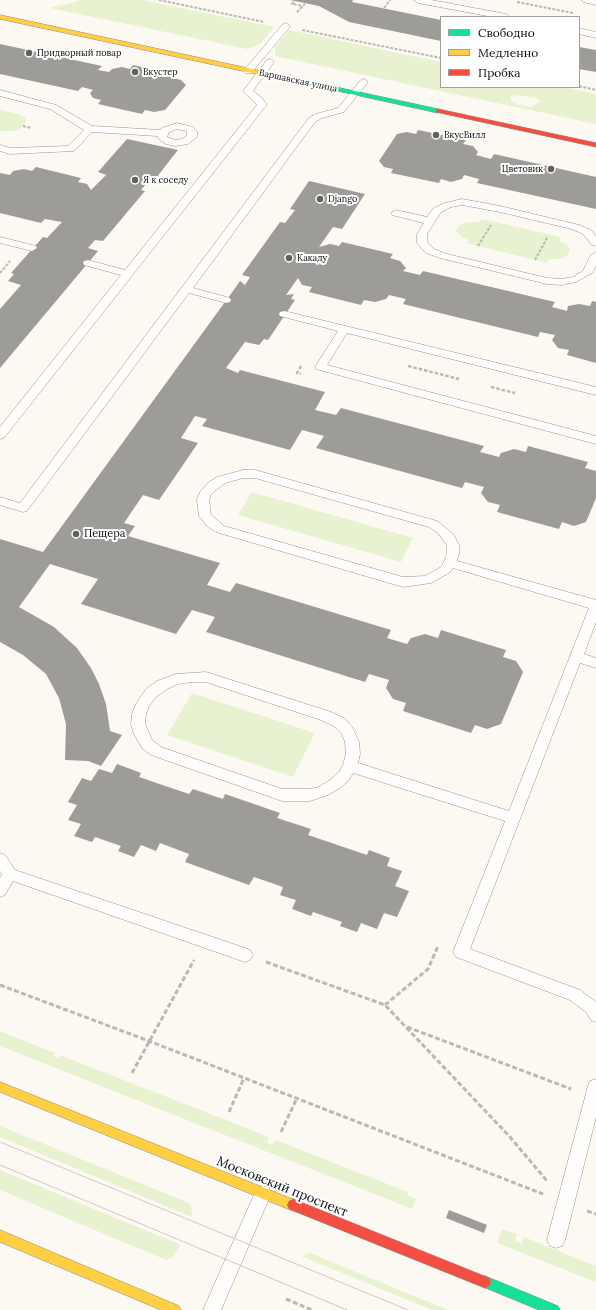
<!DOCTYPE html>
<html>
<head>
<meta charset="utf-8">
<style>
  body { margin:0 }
  #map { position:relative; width:596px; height:1310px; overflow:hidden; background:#fcf9f2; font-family:Lora,serif }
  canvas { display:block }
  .legend { position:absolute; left:440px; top:16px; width:140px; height:72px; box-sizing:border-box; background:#fff; border:1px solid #9f9f9f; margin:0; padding:5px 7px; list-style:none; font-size:12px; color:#0e0e0e }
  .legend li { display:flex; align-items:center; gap:8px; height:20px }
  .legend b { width:20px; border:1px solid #9f9f9f }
</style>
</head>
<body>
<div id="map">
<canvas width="596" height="1310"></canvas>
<ul class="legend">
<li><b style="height:5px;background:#16e098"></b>Свободно</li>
<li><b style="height:5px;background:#ffcf43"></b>Медленно</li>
<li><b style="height:5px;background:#f24e42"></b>Пробка</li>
</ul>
</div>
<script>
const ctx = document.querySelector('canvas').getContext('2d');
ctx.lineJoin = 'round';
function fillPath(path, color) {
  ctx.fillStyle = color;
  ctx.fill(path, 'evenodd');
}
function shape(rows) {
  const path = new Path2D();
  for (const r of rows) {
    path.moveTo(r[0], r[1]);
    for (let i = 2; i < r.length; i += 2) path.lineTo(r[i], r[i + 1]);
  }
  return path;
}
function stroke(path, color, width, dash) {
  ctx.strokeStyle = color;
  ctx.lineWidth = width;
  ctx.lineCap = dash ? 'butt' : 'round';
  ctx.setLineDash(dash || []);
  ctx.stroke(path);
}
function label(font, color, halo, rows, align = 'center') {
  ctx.font = font + ' Lora,serif';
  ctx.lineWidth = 4;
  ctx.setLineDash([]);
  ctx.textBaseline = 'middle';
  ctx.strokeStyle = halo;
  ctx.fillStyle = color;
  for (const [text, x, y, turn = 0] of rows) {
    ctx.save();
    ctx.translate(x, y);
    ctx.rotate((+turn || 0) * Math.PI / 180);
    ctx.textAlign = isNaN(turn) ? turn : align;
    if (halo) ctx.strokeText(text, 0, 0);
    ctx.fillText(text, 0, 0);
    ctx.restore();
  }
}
fillPath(shape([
  [83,0,142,0,274,27,260,44,247,49,50,8],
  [289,30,441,62,441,87,563,87,596,94,596,124,275,56,275,47],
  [516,95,536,98,540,101,531,107,517,104,511,100,511,96],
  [0,110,22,115,26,119,25,124,21,128,14,131,0,131],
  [482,219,561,237,559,241,566,244,570,249,568,254,565,258,557,259,550,259,547,263,467,243,469,240,463,238,456,231,459,226,467,222,479,222],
  [252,492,413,538,401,562,238,515],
  [192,693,315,733,293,777,167,735],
  [0,1031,55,1053,53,1056,58,1058,60,1055,269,1137,267,1142,273,1145,276,1140,408,1192,407,1195,416,1199,412,1209,0,1046],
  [0,1126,187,1202,191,1206,192,1217,0,1137],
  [0,1170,181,1245,173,1257,166,1260,0,1190],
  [502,1229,517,1234,515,1241,522,1244,524,1237,596,1266,596,1282,497,1243],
  [310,1253,448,1310,432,1310,301,1256]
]), '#e9f2d0');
fillPath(shape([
  [290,0,353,0,352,2,441,20,441,41,349,22,319,6],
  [0,44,102,66,98,70,109,72,112,69,122,67,130,69,133,65,176,75,173,78,181,80,186,85,165,110,154,112,145,110,142,114,98,104,101,100,93,98,90,93,93,90,82,87,78,91,0,74],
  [579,47,596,50,596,72,579,69],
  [418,130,466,140,463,144,473,146,478,152,476,155,491,159,494,154,596,177,596,209,477,183,479,179,464,175,462,179,451,182,441,179,439,183,391,173,393,169,384,167,379,161,397,134,407,132,416,134],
  [127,139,178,150,156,178,152,177,141,190,145,191,103,241,95,240,88,248,98,251,0,368,0,309,21,285,8,281,14,274,11,273,43,237,47,238,62,222,45,219,41,223,0,213,0,173,10,175,13,171,24,169,32,171,36,167,81,178,78,182,87,184,91,190,106,175,98,172],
  [309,181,365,194,342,229,333,227,319,247,330,244,339,246,342,242,393,254,390,258,400,261,406,268,403,271,420,275,423,271,555,302,552,307,567,311,568,306,579,304,590,306,592,301,596,302,596,363,567,355,569,350,558,348,552,340,555,335,540,332,538,337,403,304,406,299,389,295,386,299,375,302,364,300,361,305,309,292,312,287,302,285,298,278,286,295,294,294,291,299,295,300,268,340,264,339,259,345,245,342,226,368,238,373,240,370,325,392,315,410,336,415,341,408,484,446,480,452,499,457,501,453,514,449,526,452,528,446,588,462,585,468,596,471,596,498,586,522,574,526,562,522,559,529,497,512,500,505,488,502,481,493,484,487,465,482,462,488,316,448,324,436,302,430,290,450,202,426,207,419,195,416,181,438,198,443,159,500,143,495,124,523,135,526,128,536,220,563,207,585,230,592,236,583,391,630,387,638,407,644,411,638,425,634,438,638,441,630,506,650,503,657,516,661,523,672,501,724,487,729,475,725,471,733,403,711,406,703,393,699,386,688,389,680,369,674,365,682,206,632,215,617,192,610,176,634,81,604,98,579,50,564,19,607,54,627,77,648,91,668,99,684,106,704,110,731,122,735,101,766,88,761,65,760,66,724,59,698,46,674,23,655,0,642,0,539,43,552,233,291,240,281,245,285,250,277,242,275,280,222,285,223,295,210,290,209],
  [117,764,141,773,139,777,189,794,193,789,223,799,225,794,280,813,277,818,311,829,308,835,367,855,369,850,390,858,387,866,402,871,395,886,409,891,397,917,384,913,377,929,361,923,357,932,340,926,342,922,313,912,311,916,292,909,296,900,280,895,283,887,254,877,249,885,185,862,189,854,160,843,156,851,141,845,134,857,118,851,121,846,95,837,92,842,74,836,81,824,68,820,77,805,68,802,82,778,91,781,99,769,112,773],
  [449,1210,487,1225,484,1233,446,1218]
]), '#9e9c98');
const lane = shape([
  [414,0,431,0,506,14,510,17,493,17,418,3,414,0],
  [582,0,596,0,596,5,583,2,582,0],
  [286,23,290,26,289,28,251,73,245,73,244,71,245,69,283,24,286,23],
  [579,28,596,32,596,38,579,34,579,28],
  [270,59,274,62,253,91,261,97,267,105,265,107,4,438,0,439,0,427,121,275,84,265,83,263,84,261,88,260,125,270,257,105,243,91,267,60,270,59],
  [364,79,368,82,344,112,322,118,315,122,193,288,230,298,231,300,230,302,226,303,189,293,27,511,23,512,0,505,0,497,20,503,309,118,316,114,338,108,361,80,364,79],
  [0,90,56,105,92,126,160,130,162,128,177,123,193,127,197,132,197,137,188,144,175,146,166,144,160,140,157,136,92,132,74,151,10,154,0,151,0,145,11,148,68,146,84,130,50,109,0,96,0,90],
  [177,129,187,131,187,136,182,139,175,140,167,137,169,132,177,129],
  [462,199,500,206,579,225,591,230,596,236,596,246,592,245,583,234,572,229,500,212,462,205,451,207,441,212,427,234,427,242,434,249,447,254,547,278,562,279,573,277,583,271,591,255,596,252,596,265,592,273,576,282,562,285,547,284,440,258,426,253,417,243,417,234,424,223,392,215,391,213,396,210,427,217,434,208,445,203,462,199],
  [0,237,36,246,37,248,32,251,0,243,0,237],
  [284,311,596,387,596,395,347,333,327,365,596,436,596,444,316,369,315,367,338,331,280,316,279,314,280,312,284,311],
  [243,470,255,470,437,521,453,534,459,545,459,554,457,561,596,600,596,622,584,654,596,658,596,668,580,663,470,949,580,990,596,1002,596,1022,591,1020,586,1012,570,1000,456,957,453,952,505,821,353,773,349,780,340,788,328,795,310,801,282,801,151,755,142,748,134,734,131,724,132,714,136,704,146,689,157,681,176,674,206,672,331,712,344,718,352,727,359,742,360,754,358,763,509,811,589,608,453,568,449,573,431,583,403,587,216,532,207,526,199,516,197,500,200,492,209,482,217,477,243,470],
  [243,478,255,478,429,527,438,533,447,545,447,554,444,562,441,567,425,576,403,577,224,526,211,515,209,500,211,494,225,483,243,478],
  [191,682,206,682,321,720,334,726,342,734,345,742,346,754,343,765,339,772,330,780,319,787,310,789,282,789,161,747,152,740,145,724,146,714,149,706,156,697,167,689,178,684,191,682],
  [0,853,5,855,15,870,245,948,250,950,253,955,250,960,245,962,13,881,5,895,0,897,0,878,2,874,0,871,0,853],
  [596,1079,596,1117,565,1240,562,1246,556,1248,550,1246,547,1240,588,1086,590,1081,596,1079],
  [263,1186,269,1188,271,1194,221,1310,203,1310,257,1188,263,1186]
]);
const fast = shape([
  [280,75,438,109,441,111,438,113,278,78,278,76,280,75],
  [485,1276,558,1306,560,1310,539,1310,481,1286,479,1282,481,1278,485,1276]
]);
const slow = shape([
  [0,15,280,75,283,77,280,79,0,19,0,15],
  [0,1082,297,1201,299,1205,297,1209,293,1211,0,1092,0,1082],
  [0,1230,179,1306,181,1310,161,1310,0,1242,0,1230]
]);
const jam = shape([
  [438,109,596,143,596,147,436,112,436,110,438,109],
  [293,1199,489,1278,491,1282,489,1286,485,1288,289,1209,287,1205,289,1201,293,1199]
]);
stroke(lane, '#959491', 1);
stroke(fast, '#8c8a87', 1);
stroke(slow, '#8c8a87', 1);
stroke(jam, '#8c8a87', 1);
stroke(shape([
  [159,0,264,22],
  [294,2,292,4,303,6],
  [517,2,573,13],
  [384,8,390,0],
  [297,12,305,4],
  [302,30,441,58],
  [579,86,596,90],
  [23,126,31,128],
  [478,246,491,225],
  [535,260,547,238],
  [0,273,10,261]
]), '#b8b8b6', 2, [3, 1.5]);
stroke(shape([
  [301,366,297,373,301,374],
  [408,366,459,379],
  [491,387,515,393]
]), '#b8b8b6', 2.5, [3.5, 2]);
stroke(shape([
  [266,962,385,1005,510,1137,547,1181],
  [0,985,149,1041,543,1194],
  [385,1005,428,969,438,946],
  [407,1027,571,1089],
  [132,1073,194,960],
  [229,1112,244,1078],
  [281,1132,297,1098],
  [587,1211,596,1214],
  [286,1299,312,1310]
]), '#b8b8b6', 3, [5, 2.5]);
fillPath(lane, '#fffefd');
fillPath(fast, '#16e098');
fillPath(slow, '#ffcf43');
fillPath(jam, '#f24e42');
stroke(shape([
  [0,1142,408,1310],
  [0,1165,347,1310]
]), '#d9c3c6', 1);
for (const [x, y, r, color] of [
  [29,53,4,"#61605e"],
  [135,72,4,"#61605e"],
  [436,135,4,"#61605e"],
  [551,169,4,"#61605e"],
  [135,180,4,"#61605e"],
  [320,199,4,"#61605e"],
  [289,258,4,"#61605e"],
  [76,534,4,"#61605e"]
]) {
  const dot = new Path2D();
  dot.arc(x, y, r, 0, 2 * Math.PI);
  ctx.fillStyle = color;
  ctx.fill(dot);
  stroke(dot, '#fff', 1.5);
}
label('9px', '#0e0e0e', '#fff', [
  ["Придворный повар",37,53],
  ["Вкустер",143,72],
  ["ВкусВилл",444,135],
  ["Цветовик",543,169,"right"],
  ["Я к соседу",143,180],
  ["Django",328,199],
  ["Какаду",297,258]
], 'left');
label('9px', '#0e0e0e', '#fff', [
  ["Варшавская улица",298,81,12]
]);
label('11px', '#0e0e0e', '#fff', [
  ["Пещера",84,534]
], 'left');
label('13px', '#0e0e0e', '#fff', [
  ["Московский проспект",282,1187,22]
]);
</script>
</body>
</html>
